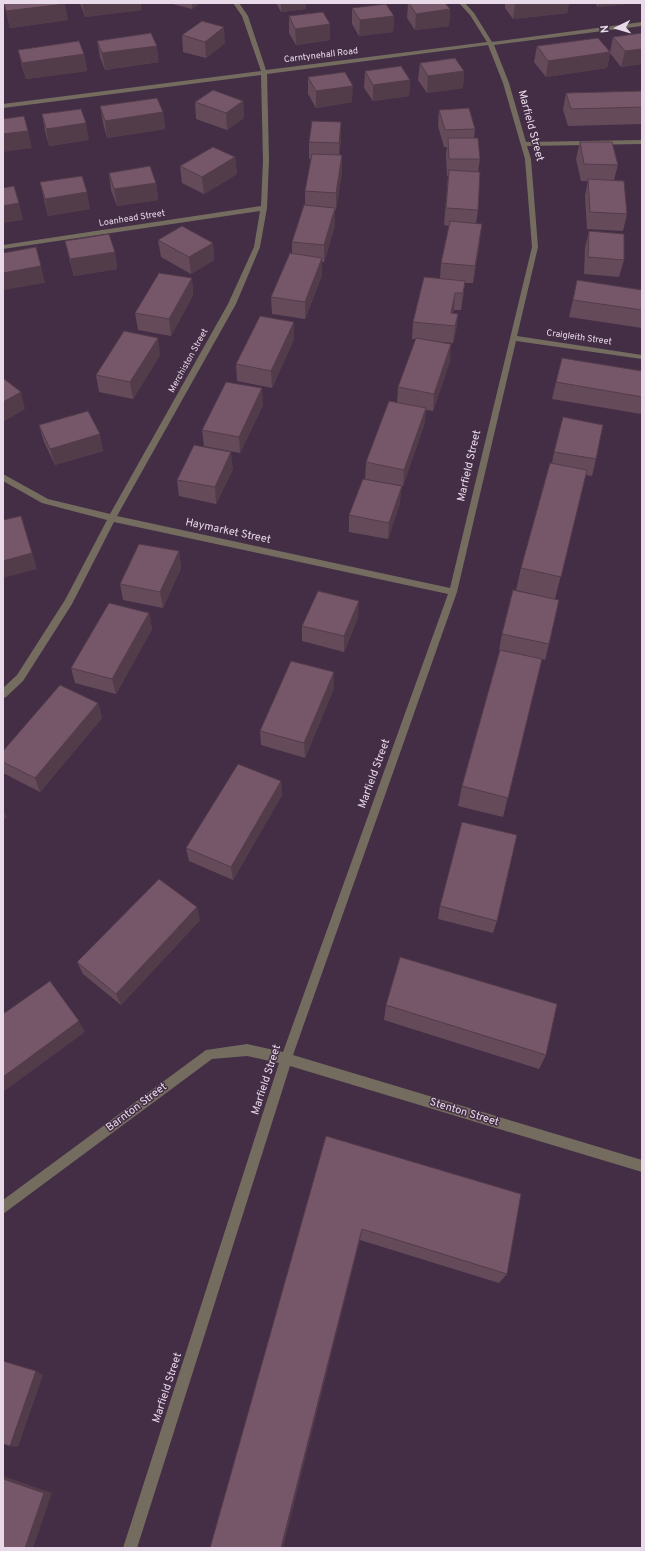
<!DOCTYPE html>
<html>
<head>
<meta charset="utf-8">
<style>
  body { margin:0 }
  #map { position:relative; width:645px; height:1551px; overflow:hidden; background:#442e46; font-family:Overpass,sans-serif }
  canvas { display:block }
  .frame { position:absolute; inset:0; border:4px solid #e8dae9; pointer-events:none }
  .north { position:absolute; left:597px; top:8px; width:40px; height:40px; -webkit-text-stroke:3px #442e46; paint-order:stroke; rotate:265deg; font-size:11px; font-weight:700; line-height:16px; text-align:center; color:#e8dae9 }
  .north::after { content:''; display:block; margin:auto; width:14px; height:18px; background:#e8dae9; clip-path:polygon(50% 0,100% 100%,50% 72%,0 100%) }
</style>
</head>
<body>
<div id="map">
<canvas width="645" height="1551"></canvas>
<div class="frame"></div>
<div class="north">N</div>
</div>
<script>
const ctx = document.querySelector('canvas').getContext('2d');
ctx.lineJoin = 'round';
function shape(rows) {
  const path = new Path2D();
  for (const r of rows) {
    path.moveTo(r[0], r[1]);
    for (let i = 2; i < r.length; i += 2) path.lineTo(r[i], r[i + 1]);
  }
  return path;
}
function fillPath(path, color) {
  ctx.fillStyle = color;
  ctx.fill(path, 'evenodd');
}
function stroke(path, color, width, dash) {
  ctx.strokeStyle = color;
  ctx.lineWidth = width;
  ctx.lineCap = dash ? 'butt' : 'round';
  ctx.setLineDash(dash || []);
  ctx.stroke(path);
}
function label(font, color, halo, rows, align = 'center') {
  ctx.font = font + ' Overpass,sans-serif';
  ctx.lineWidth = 3;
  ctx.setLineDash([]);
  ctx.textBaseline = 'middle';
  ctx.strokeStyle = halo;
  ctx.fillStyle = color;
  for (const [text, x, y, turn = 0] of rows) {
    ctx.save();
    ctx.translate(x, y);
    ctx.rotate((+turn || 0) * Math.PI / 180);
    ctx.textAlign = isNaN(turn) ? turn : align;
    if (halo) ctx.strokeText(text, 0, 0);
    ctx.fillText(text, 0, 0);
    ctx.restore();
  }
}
fillPath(shape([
  [233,3,239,3,248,16,266,70,487,42,470,15,459,3,465,3,474,13,492,42,642,22,642,26,494,45,509,83,526,142,642,140,642,144,527,146,531,159,538,247,517,336,642,355,642,359,516,341,457,592,293,1055,642,1160,642,1172,290,1066,137,1548,123,1548,279,1063,247,1056,212,1059,3,1214,3,1200,206,1050,247,1044,283,1052,448,594,114,522,72,604,23,681,6,697,3,698,3,688,17,675,65,600,107,520,42,503,3,481,3,474,48,499,110,514,228,304,254,247,260,211,3,249,3,245,261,206,263,160,261,75,3,108,3,104,261,71,242,16,233,3],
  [488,45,503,83,525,159,532,247,450,588,117,516,236,304,260,247,267,208,269,160,267,74,488,45]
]), '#746d5f');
fillPath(shape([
  [4,3,68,20,10,28],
  [80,3,141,3,141,10,85,17],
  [169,3,200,3,192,9],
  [276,3,306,3,306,9,281,12],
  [408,3,445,3,450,9,449,26,415,30,407,18],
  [505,3,569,3,567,13,513,19,505,8],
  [595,3,636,3,598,7],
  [352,8,394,16,393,32,359,36,352,24],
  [289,16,330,24,330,40,296,45,289,33],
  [642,33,642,64,621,67,610,53,607,68,546,77,534,62,537,46,610,52,613,37],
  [182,35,225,43,206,58,183,52],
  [97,41,159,62,105,70,100,57],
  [18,50,84,54,87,71,26,79,22,66],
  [420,63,464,71,463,88,427,93,418,80],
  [365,71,410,80,409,96,373,101,364,88],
  [308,77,352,102,316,108,308,94],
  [642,91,642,124,568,126,563,110,566,93],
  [243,101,244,118,227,130,196,119,195,102],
  [100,106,163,112,165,129,107,138,103,123],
  [439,110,475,129,474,138,480,159,478,172,478,210,476,224,480,241,473,283,465,283,463,298,461,310,454,310,453,313,458,314,456,331,453,343,443,342,450,361,433,411,426,410,424,425,403,486,365,479,366,462,397,403,398,387,416,339,412,339,413,322,440,278,441,263,449,226,444,225,448,176,447,176,446,154,447,147,444,147,438,126],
  [42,114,89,140,49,146,45,131],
  [341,122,341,139,339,155,342,172,336,210,335,210,335,225,324,262,322,262,322,275,305,319,272,314,271,297,292,254,292,242,305,205,305,191,311,159,309,159,309,142],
  [580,142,618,165,614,180,627,214,623,231,587,229,585,196,588,181,581,181,576,159],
  [235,157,237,174,204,194,182,183,180,166],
  [109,173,156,183,158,200,117,206,111,190],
  [40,182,90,209,48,216],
  [589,231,624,260,619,277,584,274,585,248],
  [158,240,213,243,214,260,191,274,161,257],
  [65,241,115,252,117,269,74,276,69,258],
  [192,278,193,295,171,336,138,330,135,313],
  [642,290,642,328,569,317,573,300],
  [294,339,272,388,237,381,236,364],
  [160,355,133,399,99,392,96,375],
  [642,371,642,409,641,414,552,399,556,382],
  [263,405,240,453,204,446,202,430],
  [39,425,103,451,55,465,44,442],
  [554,452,596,459,592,476,586,475,555,599,516,590,521,568,552,463],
  [233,469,216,504,179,496,177,480],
  [400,503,388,539,349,532,349,515],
  [179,551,181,568,163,608,123,600,120,584],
  [149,613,152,629,116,694,75,683,71,668],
  [358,617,344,652,302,641,302,626],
  [502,634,549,644,545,660,542,659,503,817,458,806,462,786,500,650,499,650],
  [334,688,305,758,261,745,260,731],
  [98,703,102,718,40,792,3,773,3,751],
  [281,781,282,795,233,880,189,861,186,848],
  [440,906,497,921,493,933,438,919],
  [200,920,121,1005,83,974,77,962],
  [386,1005,546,1055,539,1069,384,1020],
  [326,1136,507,1274,499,1283,360,1240]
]), '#654a5a');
fillPath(shape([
  [82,3,141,3,141,10,85,17],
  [192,3,200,3,192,9],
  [281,3,306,3,306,9,281,12],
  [515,3,569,3,567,13,513,19],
  [599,3,636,3,598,7],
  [65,4,68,20,10,28,6,11],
  [450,9,449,26,415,30,416,14],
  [394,16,393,32,359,36,360,20],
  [330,24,330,40,296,45,295,29],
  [224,27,225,43,206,58,205,42],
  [157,46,159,62,105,70,102,53],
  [642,49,642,64,621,67,625,51],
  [610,52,607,68,546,77,548,61],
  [84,54,87,71,26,79,22,63],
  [464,71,463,88,427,93,428,76],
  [410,80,409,96,373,101,373,85],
  [353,86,352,102,316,108,316,91],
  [243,101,244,118,227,130,226,113],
  [163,112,165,129,107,138,105,121],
  [341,122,341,139,339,160,339,143],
  [86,123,89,140,49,146,46,129],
  [28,131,32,148,3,152,3,134],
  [342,155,342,172,336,210,336,193],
  [235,157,237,174,204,194,202,177],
  [156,183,158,200,117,206,114,189],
  [87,192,90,209,48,216,45,199],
  [19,203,23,220,3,223,3,206],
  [335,208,335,225,324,262,324,245],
  [482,224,480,241,473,283,475,266],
  [213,243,214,260,191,274,189,257],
  [115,252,117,269,74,276,70,259],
  [322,258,322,275,305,319,305,302],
  [41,266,45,283,3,290,3,273],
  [192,278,193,295,171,336,169,319],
  [465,281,463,298,461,310,463,293],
  [455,293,454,310,450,326,451,313],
  [458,314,456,331,453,343,455,326],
  [294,322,294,339,272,388,271,371],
  [158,338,160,355,133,399,130,382],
  [451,344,450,361,433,411,434,394],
  [262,388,263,405,240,453,239,437],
  [21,392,25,409,3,422,3,402],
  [426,408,424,425,403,486,404,470],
  [100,434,103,451,55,465,50,449],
  [231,452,233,469,216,504,215,487],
  [402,486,400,503,388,539,389,523],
  [26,532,37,569,3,578,3,561],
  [179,551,181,568,163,608,160,592],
  [359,601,358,617,344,652,344,636],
  [149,613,152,629,116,694,112,679],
  [334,672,334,688,305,758,304,743],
  [98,703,102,718,40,792,35,778],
  [281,781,282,795,233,880,231,867],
  [3,810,7,817,3,820],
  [197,907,200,920,121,1005,116,994],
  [79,1021,85,1032,3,1092,3,1077],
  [362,1229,360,1240,283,1548,281,1548],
  [36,1371,43,1375,18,1447,10,1446],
  [3,1476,52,1493,33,1548,25,1548,3,1479]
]), '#533c4a');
const building = shape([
  [4,3,65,3,65,4,6,11,4,3],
  [409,3,445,3,450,9,416,14,409,3],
  [386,4,394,16,360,20,352,8,386,4],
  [323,12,330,24,295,29,289,16,323,12],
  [202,21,224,27,205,42,182,35,202,21],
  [151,33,157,46,102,53,97,41,151,33],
  [642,33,642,49,625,51,613,37,642,33],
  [598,38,610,52,548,61,537,46,598,38],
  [79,41,84,54,22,63,18,50,79,41],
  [455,58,464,71,428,76,420,63,455,58],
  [401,66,410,80,373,85,365,71,401,66],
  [345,72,353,86,316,91,308,77,345,72],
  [213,90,243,101,226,113,195,102,213,90],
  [642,91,642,107,571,109,566,93,642,91],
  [157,98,163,112,105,121,100,106,157,98],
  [469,108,475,129,445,130,439,110,469,108],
  [81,109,86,123,46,129,42,114,81,109],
  [24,116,28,131,3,134,3,119,24,116],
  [312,121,341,122,339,143,309,142,312,121],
  [448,138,478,138,480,159,449,159,448,138],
  [580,142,612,142,618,165,584,164,580,142],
  [213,147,235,157,202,177,180,166,213,147],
  [312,154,342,155,336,193,305,191,312,154],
  [150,166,156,183,114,189,109,173,150,166],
  [449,170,480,172,478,210,446,208,449,170],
  [82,176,87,192,45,199,40,182,82,176],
  [588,179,624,181,627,214,590,212,588,179],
  [14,186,19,203,3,206,3,188,14,186],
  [304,205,335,208,324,245,292,242,304,205],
  [450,221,482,224,475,266,441,263,450,221],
  [182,226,213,243,189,257,158,240,182,226],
  [589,231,624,234,624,260,588,257,589,231],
  [109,234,115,252,70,259,65,241,109,234],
  [36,247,41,266,3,273,3,253,36,247],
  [290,253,322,258,305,302,271,297,290,253],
  [159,273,192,278,169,319,135,313,159,273],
  [424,277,465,281,463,293,455,293,451,313,458,314,455,326,413,322,424,277],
  [577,280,642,290,642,310,573,300,577,280],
  [260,316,294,322,271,371,236,364,260,316],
  [124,331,158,338,130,382,96,375,124,331],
  [416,338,451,344,434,394,398,387,416,338],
  [562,358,642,371,642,397,556,382,562,358],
  [3,378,21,392,3,402,3,378],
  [226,382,262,388,239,437,202,430,226,382],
  [389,401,426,408,404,470,366,462,389,401],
  [88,411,100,434,50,449,39,425,88,411],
  [563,417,603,425,596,459,554,452,563,417],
  [194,445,231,452,215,487,177,480,194,445],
  [550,463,587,470,561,577,521,568,550,463],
  [363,479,402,486,389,523,349,515,363,479],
  [21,516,32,553,3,561,3,520,21,516],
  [139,544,179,551,160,592,120,584,139,544],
  [513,590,559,600,549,644,502,634,513,590],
  [318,591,359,601,344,636,302,626,318,591],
  [109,603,149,613,112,679,71,668,109,603],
  [500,650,542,659,508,798,462,786,500,650],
  [291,661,334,672,304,743,260,731,291,661],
  [60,685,98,703,35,778,3,762,3,751,60,685],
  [238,764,281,781,231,867,186,848,238,764],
  [462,822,517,835,497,921,440,906,462,822],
  [159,879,197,907,116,994,77,962,159,879],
  [400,957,557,1004,546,1055,386,1005,400,957],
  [50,981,79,1021,3,1077,3,1014,50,981],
  [326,1136,521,1194,507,1274,362,1229,281,1548,210,1548,326,1136],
  [3,1361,36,1371,10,1446,3,1444,3,1361],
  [3,1479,44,1493,25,1548,3,1548,3,1479]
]);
fillPath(building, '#765669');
stroke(building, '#533c4a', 1);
label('9px', '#e8dae9', '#442e46', [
  ["Carntynehall Road",321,56,-7],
  ["Loanhead Street",132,219,-9],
  ["Craigleith Street",579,338,8],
  ["Merchiston Street",189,361,-61]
]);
label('11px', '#e8dae9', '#442e46', [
  ["Marfield Street",530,126,75],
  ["Marfield Street",470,466,-77],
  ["Haymarket Street",228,532,12],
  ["Marfield Street",375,774,-70],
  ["Marfield Street",267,1080,-72],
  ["Barnton Street",137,1108,-37],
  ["Stenton Street",464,1113,17],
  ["Marfield Street",168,1388,-72]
]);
</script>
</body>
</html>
